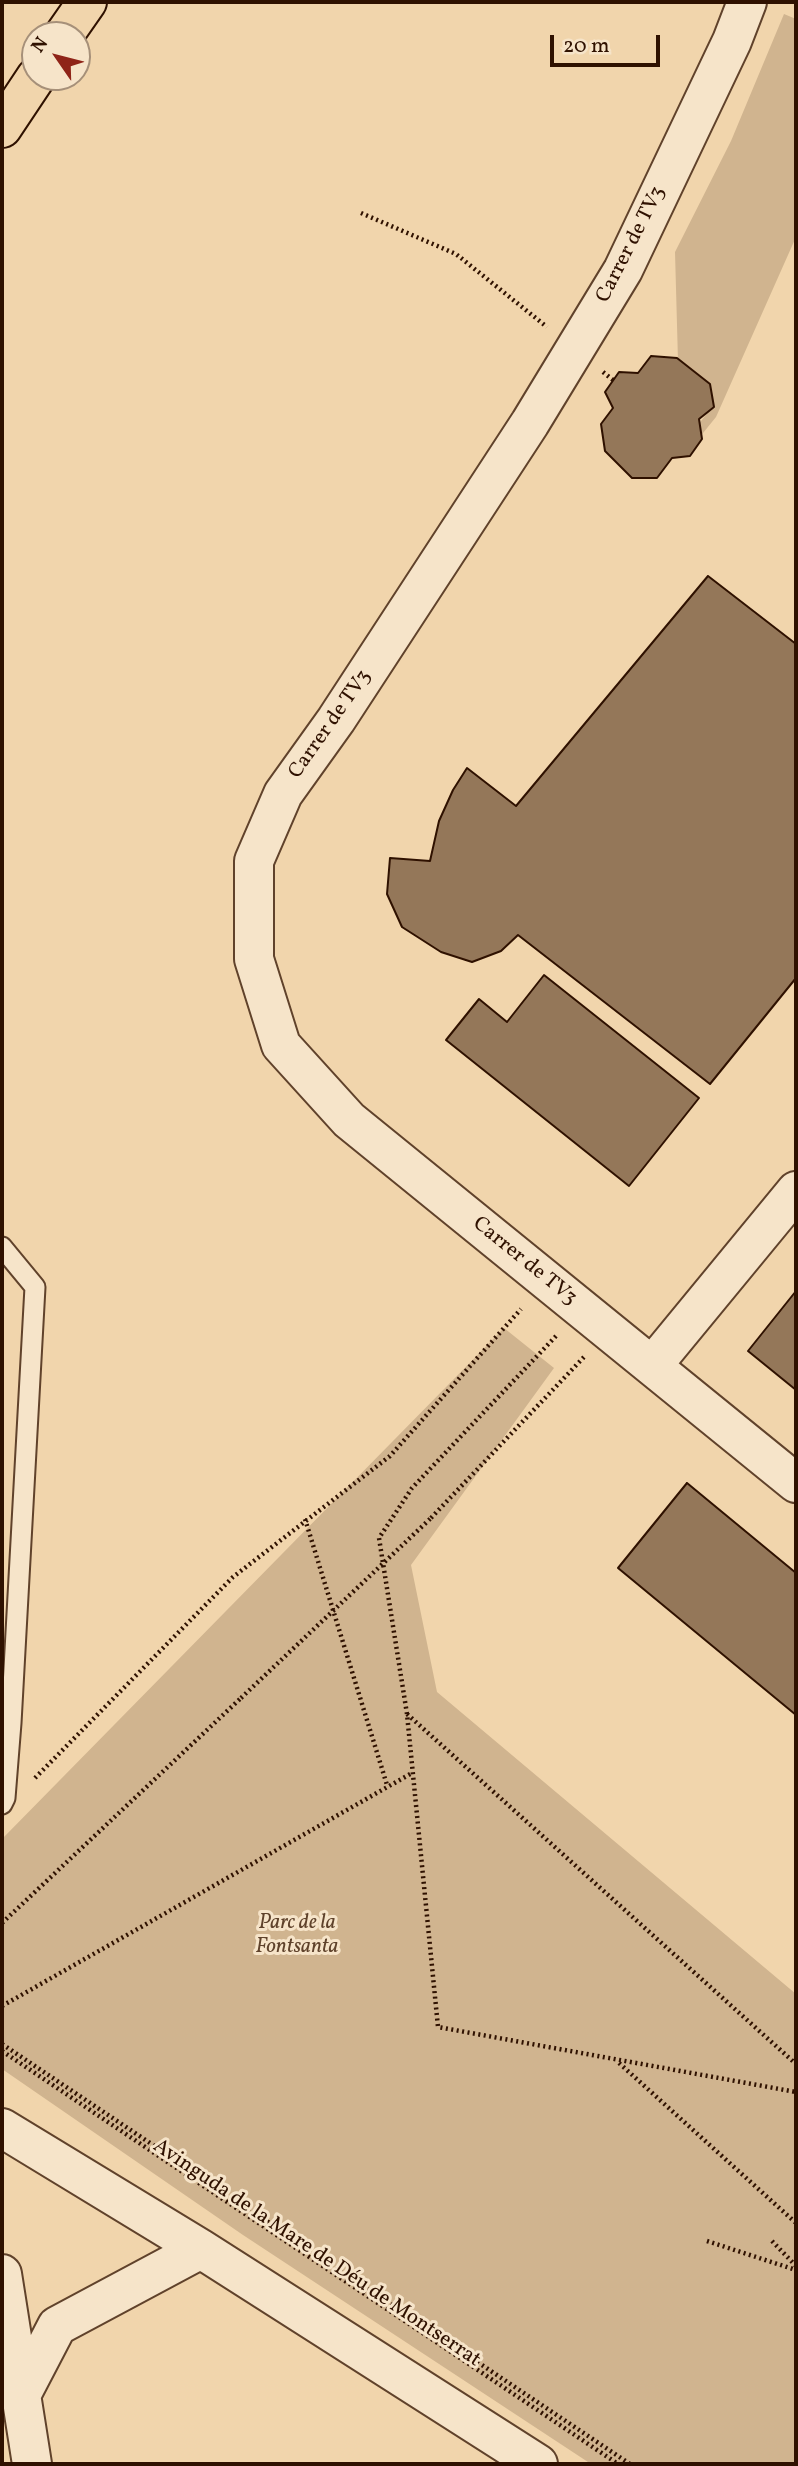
<!DOCTYPE html>
<html>
<head>
<meta charset="utf-8">
<style>
  body { margin:0 }
  #map { position:relative; width:798px; height:2466px; overflow:hidden; background:#f1d5ac; font-family:Vollkorn,serif }
  canvas { display:block }
  .frame { position:absolute; inset:0; border:4px solid #2f1100; pointer-events:none }
  .north { position:absolute; left:21px; top:21px; width:70px; height:70px; box-sizing:border-box; background:#f6e4c9; border:2px solid #a69079; border-radius:50%; rotate:305deg; font-size:19px; font-weight:700; line-height:28px; text-align:center; color:#2f1100 }
  .north::after { content:''; display:block; margin:auto; width:24px; height:32px; background:#8f2418; clip-path:polygon(50% 0,100% 100%,50% 72%,0 100%) }
  .scale { position:absolute; left:550px; top:35px; width:110px; height:32px; box-sizing:border-box; border:4px solid #2f1100; border-top:0; padding-left:9px; font-size:21px; line-height:24px; white-space:nowrap; color:#2f1100; -webkit-text-stroke:5px #f6e4c9; paint-order:stroke }
</style>
</head>
<body>
<div id="map">
<canvas width="798" height="2466"></canvas>
<div class="frame"></div>
<div class="north">N</div>
<div class="scale">20 m</div>
</div>
<script>
const ctx = document.querySelector('canvas').getContext('2d');
ctx.lineJoin = 'round';
function fillPath(path, color) {
  ctx.fillStyle = color;
  ctx.fill(path, 'evenodd');
}
function shape(rows) {
  const path = new Path2D();
  for (const r of rows) {
    path.moveTo(r[0], r[1]);
    for (let i = 2; i < r.length; i += 2) path.lineTo(r[i], r[i + 1]);
  }
  return path;
}
function stroke(path, color, width, dash) {
  ctx.strokeStyle = color;
  ctx.lineWidth = width;
  ctx.lineCap = dash ? 'butt' : 'round';
  ctx.setLineDash(dash || []);
  ctx.stroke(path);
}
function label(font, color, halo, rows, align = 'center') {
  ctx.font = font + ' Vollkorn,serif';
  ctx.lineWidth = 6;
  ctx.setLineDash([]);
  ctx.textBaseline = 'middle';
  ctx.strokeStyle = halo;
  ctx.fillStyle = color;
  for (const [text, x, y, turn = 0] of rows) {
    ctx.save();
    ctx.translate(x, y);
    ctx.rotate((+turn || 0) * Math.PI / 180);
    ctx.textAlign = isNaN(turn) ? turn : align;
    if (halo) ctx.strokeText(text, 0, 0);
    ctx.fillText(text, 0, 0);
    ctx.restore();
  }
}
fillPath(shape([
  [784,14,796,19,796,237,716,417,699,438,698,425,711,408,678,361,675,252,731,141],
  [504,1328,554,1368,411,1565,437,1692,796,1994,796,2464,591,2464,243,2235,2,2069,2,1839]
]), '#d0b48f');
const building = shape([
  [651,356,677,358,710,384,714,407,699,419,702,439,690,456,672,458,657,478,632,478,605,451,601,424,613,408,605,392,619,372,638,373,651,356],
  [708,576,796,644,796,978,710,1084,518,935,501,951,472,962,441,952,402,927,387,894,390,858,430,861,439,821,453,790,467,768,516,806,708,576],
  [544,975,699,1098,629,1186,446,1040,479,999,507,1022,544,975],
  [796,1291,796,1390,748,1351,796,1291],
  [687,1483,796,1573,796,1715,618,1568,687,1483]
]);
fillPath(building, '#947759');
stroke(building, '#2f1100', 2);
const service = shape([
  [2,1247,35,1287,11,1723,5,1798,2,1804]
]);
const minor = shape([
  [747,2,732,41,623,270,530,423,336,720,283,794,254,861,254,959,281,1045,349,1120,796,1483],
  [652,1366,796,1191],
  [2,2128,201,2249,538,2464],
  [2,2274,32,2464],
  [20,2397,57,2326,201,2249]
]);
const motorway = shape([
  [64,35,87,2],
  [2,128,36,77]
]);
stroke(service, '#60422b', 23);
stroke(minor, '#60422b', 42);
stroke(motorway, '#2f1100', 42);
stroke(shape([
  [361,213,456,254,547,327],
  [603,372,613,380],
  [556,1336,412,1488,379,1538,407,1714,438,2027,796,2092],
  [431,1518,584,1357],
  [305,1519,387,1785],
  [407,1714,796,2064],
  [35,1778,233,1577,390,1456,521,1309],
  [2,1923,241,1698],
  [2,2006,412,1773],
  [2,2044,630,2464],
  [2,2051,618,2464],
  [619,2063,796,2223],
  [707,2241,796,2270],
  [772,2241,796,2266]
]), '#2f1100', 4.5, [2, 3.5]);
stroke(service, '#f6e4c9', 19);
stroke(minor, '#f6e4c9', 38);
stroke(motorway, '#f1d5ac', 38);
stroke(shape([
  [241,1698,431,1518]
]), '#2f1100', 4.5, [2, 3.5]);
label('21px', '#2f1100', '#f6e4c9', [
  ["Carrer de TV3",632,245,-63],
  ["Carrer de TV3",331,725,-55],
  ["Carrer de TV3",524,1262,39],
  ["Avinguda de la Mare de Déu de Montserrat",316,2254,34]
]);
label('italic 21px', '#5f422b', '#f6e4c9', [
  ["Parc de la",297,1924],
  ["Fontsanta",297,1948]
]);
</script>
</body>
</html>
